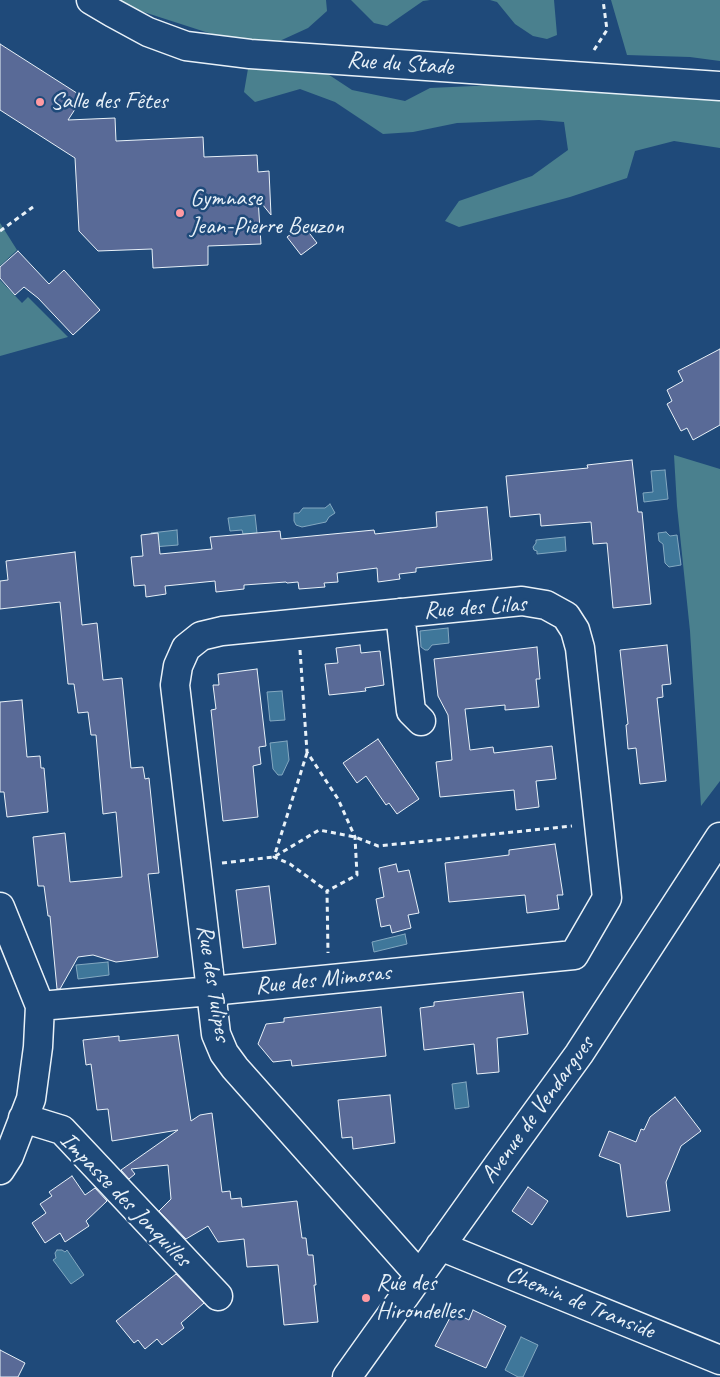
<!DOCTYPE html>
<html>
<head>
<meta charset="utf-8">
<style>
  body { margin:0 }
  canvas { display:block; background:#1f4a7a }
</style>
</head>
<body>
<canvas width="720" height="1377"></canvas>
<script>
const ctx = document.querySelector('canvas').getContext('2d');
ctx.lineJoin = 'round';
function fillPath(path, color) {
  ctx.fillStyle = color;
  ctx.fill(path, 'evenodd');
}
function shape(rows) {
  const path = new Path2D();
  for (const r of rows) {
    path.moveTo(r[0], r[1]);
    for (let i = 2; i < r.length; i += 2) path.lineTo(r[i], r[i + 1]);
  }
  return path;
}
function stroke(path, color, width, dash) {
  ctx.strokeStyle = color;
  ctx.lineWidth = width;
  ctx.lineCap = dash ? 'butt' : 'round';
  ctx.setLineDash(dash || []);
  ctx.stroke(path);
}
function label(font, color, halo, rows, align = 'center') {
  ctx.font = font + ' Caveat,sans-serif';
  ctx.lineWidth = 5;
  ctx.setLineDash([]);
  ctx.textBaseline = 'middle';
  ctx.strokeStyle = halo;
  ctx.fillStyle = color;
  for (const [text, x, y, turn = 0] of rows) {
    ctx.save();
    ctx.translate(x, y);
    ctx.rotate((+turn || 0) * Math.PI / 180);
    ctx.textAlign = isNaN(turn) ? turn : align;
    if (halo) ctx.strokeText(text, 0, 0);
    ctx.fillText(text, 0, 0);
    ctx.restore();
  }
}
fillPath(shape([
  [115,0,326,0,327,11,308,28,273,44,218,36,122,5],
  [351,0,430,0,423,1,387,26,374,23],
  [490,0,554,0,557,35,547,39,533,36,515,24,497,2],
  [611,0,720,0,720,61,690,57,627,55],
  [249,63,314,65,352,90,405,101,430,88,518,84,720,94,720,148,674,141,635,151,627,178,570,197,459,227,445,221,459,201,532,176,568,150,564,122,539,120,457,123,413,132,383,134,335,102,300,89,255,102,244,92],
  [0,223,17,250,0,266],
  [0,280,22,303,28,297,68,337,0,356],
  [674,455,720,469,720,781,701,806,690,631,677,506]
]), '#4a808e');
const water = shape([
  [665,470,668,499,644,502,643,493,653,492,651,471,665,470],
  [330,504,335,513,329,517,326,522,302,527,296,525,294,521,294,513,299,513,303,508,325,508,330,504],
  [255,515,257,533,243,534,242,530,230,531,228,518,255,515],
  [177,530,178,545,153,547,151,533,177,530],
  [666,532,670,536,677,535,681,565,669,567,665,563,663,544,659,541,658,533,666,532],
  [565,537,566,551,537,554,537,551,534,550,533,547,536,543,536,540,565,537],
  [448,628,449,643,432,645,428,650,425,650,421,647,420,631,448,628],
  [282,691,285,720,270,721,267,692,282,691],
  [287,741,289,760,282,775,278,775,273,769,270,743,287,741],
  [405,934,407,944,374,952,372,942,405,934],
  [108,962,109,975,78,979,76,965,108,962],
  [466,1082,469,1107,455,1109,452,1084,466,1082],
  [57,1250,62,1250,65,1252,67,1250,84,1275,71,1284,53,1260,56,1258,55,1253,57,1250],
  [521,1337,538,1345,523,1377,518,1377,505,1370,521,1337]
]);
fillPath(water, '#3f779a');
stroke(water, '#83a8c0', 1);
const building = shape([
  [0,44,83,97,68,120,115,118,116,141,203,137,204,157,257,155,258,172,269,171,271,215,258,199,261,244,208,246,208,265,153,268,152,249,98,251,79,231,75,158,0,110,0,44],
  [303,225,317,243,301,255,287,237,303,225],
  [18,251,49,284,64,270,100,310,73,335,38,298,24,287,15,295,0,278,0,267,18,251],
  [720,349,720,425,693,440,687,428,681,431,667,404,672,401,667,390,683,381,678,371,720,349],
  [632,460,638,512,642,512,651,604,613,608,607,543,593,544,591,522,541,526,540,514,510,517,506,476,588,468,587,465,632,460],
  [487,507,492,560,416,568,416,572,399,574,400,579,378,582,377,568,337,573,338,582,324,583,325,587,299,589,298,582,287,583,286,582,244,585,244,589,216,592,215,581,165,586,166,594,146,597,145,585,134,586,131,557,143,556,141,535,158,533,160,554,212,549,210,537,280,531,281,539,374,530,375,534,437,527,436,512,487,507],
  [75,552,82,625,97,623,103,680,122,678,131,768,143,767,145,779,149,778,159,873,148,874,158,957,116,962,93,955,78,957,60,989,57,989,50,916,48,916,44,886,38,886,33,837,65,833,70,882,122,877,116,812,103,814,96,735,91,735,88,712,78,713,74,684,68,684,60,602,0,609,0,581,8,580,6,561,75,552],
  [360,645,361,653,380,651,384,685,365,688,366,691,329,695,325,664,338,663,336,648,360,645],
  [667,645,671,684,662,685,663,697,657,698,666,781,640,784,636,748,628,749,626,725,628,724,620,650,667,645],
  [537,647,540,679,536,679,539,707,505,710,505,705,465,709,470,750,493,747,494,753,552,746,556,779,536,781,539,807,516,810,514,790,440,797,436,762,452,760,448,715,438,696,434,659,537,647],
  [257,669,266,746,259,747,261,764,253,766,258,817,223,821,211,710,216,709,213,685,219,685,218,674,257,669],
  [22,700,27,757,40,756,41,768,44,768,48,812,7,817,4,792,0,792,0,702,22,700],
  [378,739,419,799,397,814,389,803,386,805,366,776,357,783,343,763,378,739],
  [555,844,563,895,557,895,559,909,527,913,525,895,449,902,445,863,509,855,509,850,555,844],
  [396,864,398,872,409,870,419,913,408,915,411,928,392,933,390,925,381,927,376,899,384,897,379,868,396,864],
  [269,886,276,944,243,948,236,890,269,886],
  [523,992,528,1034,497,1038,499,1072,477,1074,474,1044,424,1050,420,1008,434,1006,434,1002,523,992],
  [381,1007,386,1056,292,1066,291,1060,273,1062,258,1044,266,1024,284,1022,284,1018,381,1007],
  [178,1035,191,1121,200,1115,212,1113,222,1192,230,1191,231,1199,241,1198,242,1207,297,1201,302,1238,306,1238,308,1255,313,1255,316,1285,314,1285,318,1322,284,1325,278,1265,247,1267,244,1239,218,1242,208,1226,186,1239,159,1211,171,1199,168,1165,131,1169,135,1174,129,1179,121,1170,178,1130,112,1141,108,1109,97,1110,91,1064,86,1065,83,1040,119,1036,119,1041,178,1035],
  [390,1095,395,1143,353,1149,352,1137,342,1138,338,1100,390,1095],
  [675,1097,701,1131,681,1146,666,1182,670,1211,627,1217,620,1164,599,1156,609,1131,636,1142,641,1129,644,1130,650,1117,675,1097],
  [72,1176,85,1195,95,1188,107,1201,86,1221,89,1226,65,1242,60,1233,45,1243,32,1223,46,1213,40,1204,52,1196,49,1192,72,1176],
  [528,1187,548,1201,532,1225,512,1211,528,1187],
  [176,1274,204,1303,181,1323,184,1328,162,1345,157,1339,145,1349,138,1340,134,1343,116,1321,176,1274],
  [473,1310,506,1326,486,1368,435,1346,453,1312,469,1320,473,1310],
  [0,1350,25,1363,18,1377,0,1377,0,1350]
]);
fillPath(building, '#596a97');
stroke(building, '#e8f1f8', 1);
const minor = shape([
  [91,0,113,13,148,32,186,46,250,54,720,86],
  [400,613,411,711,421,721],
  [0,907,40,1006,38,1047,31,1099,9,1156,0,1170],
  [40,1006,211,991,574,955,607,898,580,648,575,630,566,616,546,605,522,601,222,631,201,636,186,648,178,666,175,685,211,991,216,1034,224,1053,235,1068,420,1276],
  [23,1118,62,1130,218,1296],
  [440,1246,720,1360],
  [347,1377,499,1164,579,1054,720,837]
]);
stroke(minor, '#e8f1f8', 31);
stroke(shape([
  [594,50,607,30,603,0],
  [0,231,33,207],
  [300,650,307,752,338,799,355,837,357,875,327,891,328,953],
  [307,753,274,857,290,864,327,891],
  [222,863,274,857,319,830,355,837,378,846,572,826]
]), '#e8f1f8', 3, [5, 4]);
stroke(minor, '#1f4a7a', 28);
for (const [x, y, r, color] of [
  [40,102,5,"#ff9aa2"],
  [180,213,5,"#ff9aa2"],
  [366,1298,5,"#ff9aa2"]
]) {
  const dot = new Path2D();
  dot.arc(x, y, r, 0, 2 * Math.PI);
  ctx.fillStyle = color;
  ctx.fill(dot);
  stroke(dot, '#1f4a7a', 2);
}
label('24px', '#e8f1f8', '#1f4a7a', [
  ["Rue du Stade",400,64,4],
  ["Rue des Lilas",475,608,-4],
  ["Rue des Mimosas",323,980,-6],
  ["Rue des Tulipes",213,983,81],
  ["Avenue de Vendargues",538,1110,-54],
  ["Impasse des Jonquilles",125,1200,46],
  ["Chemin de Transide",580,1303,22]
]);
label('24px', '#e8f1f8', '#1f4a7a', [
  ["Salle des Fêtes",50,102],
  ["Gymnase",190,199],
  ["Jean-Pierre Beuzon",190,227],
  ["Rue des",376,1284],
  ["Hirondelles",376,1312]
], 'left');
</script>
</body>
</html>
